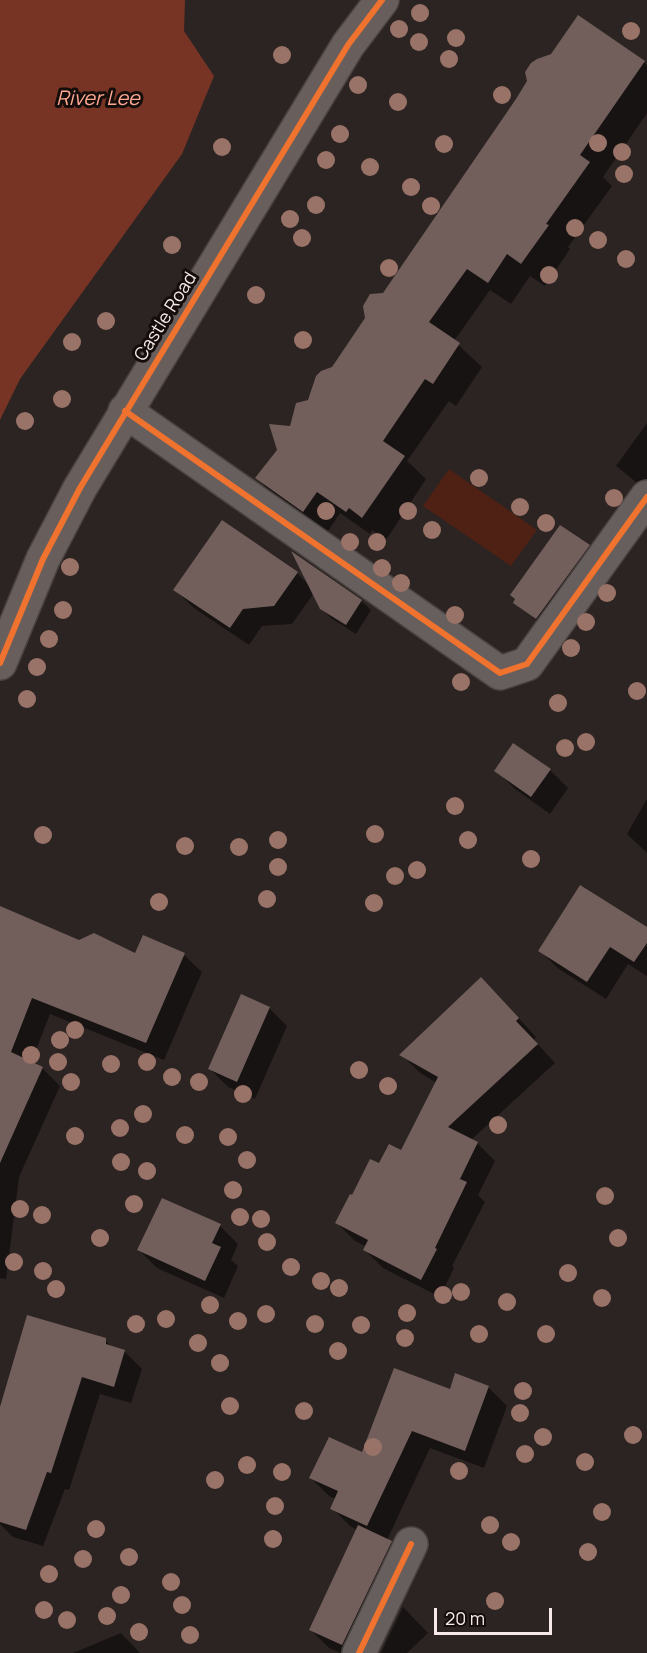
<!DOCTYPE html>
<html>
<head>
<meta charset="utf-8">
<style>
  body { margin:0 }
  #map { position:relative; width:647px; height:1653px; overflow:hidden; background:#2c2422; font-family:Manrope,sans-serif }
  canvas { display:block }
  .scale { position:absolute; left:434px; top:1608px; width:118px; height:27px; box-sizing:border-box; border:3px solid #f5eae7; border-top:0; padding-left:8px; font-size:18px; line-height:21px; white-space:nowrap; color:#f5eae7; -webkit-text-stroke:4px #140d0b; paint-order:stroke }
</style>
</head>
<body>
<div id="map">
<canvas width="647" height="1653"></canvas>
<div class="scale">20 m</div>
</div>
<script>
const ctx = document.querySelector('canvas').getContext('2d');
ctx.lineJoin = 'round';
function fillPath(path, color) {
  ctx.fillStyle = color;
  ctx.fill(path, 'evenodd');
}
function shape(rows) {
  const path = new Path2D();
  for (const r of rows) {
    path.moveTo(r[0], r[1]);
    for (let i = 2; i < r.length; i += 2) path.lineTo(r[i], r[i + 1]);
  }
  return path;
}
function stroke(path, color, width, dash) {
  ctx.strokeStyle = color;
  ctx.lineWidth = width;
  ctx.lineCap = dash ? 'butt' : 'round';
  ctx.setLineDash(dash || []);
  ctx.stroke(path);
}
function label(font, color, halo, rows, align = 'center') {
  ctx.font = font + ' Manrope,sans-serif';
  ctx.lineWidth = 6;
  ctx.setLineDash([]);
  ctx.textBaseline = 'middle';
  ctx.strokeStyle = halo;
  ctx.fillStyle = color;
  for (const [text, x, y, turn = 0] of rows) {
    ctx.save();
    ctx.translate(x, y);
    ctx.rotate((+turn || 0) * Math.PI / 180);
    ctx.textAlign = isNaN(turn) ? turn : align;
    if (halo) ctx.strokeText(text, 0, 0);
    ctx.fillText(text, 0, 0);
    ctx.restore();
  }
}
fillPath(shape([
  [449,469,537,530,511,566,423,506]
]), '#4f2114');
fillPath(shape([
  [0,0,185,0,184,31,214,76,182,154,20,379,0,420]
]), '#773424');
fillPath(shape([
  [644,62,647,66,647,113,603,177,612,186,568,247,570,249,545,286,530,276,511,304,490,290,454,341,482,367,456,406,449,401,407,461,426,479,386,540,372,530,370,534,340,513,326,534,279,501,257,478,279,450,291,428,384,294],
  [647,423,647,491,616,466],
  [589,546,598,555,546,628,515,603],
  [297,573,310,586,361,601,371,610,356,634,331,618,321,608,314,593,292,624,262,626,249,645,194,608,175,590],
  [496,770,550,770,568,788,550,814,514,788],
  [647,799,647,853,627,834],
  [0,917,79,942,136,955,184,955,202,972,164,1060,50,1014,31,1063,42,1068,60,1086,19,1177,6,1279,0,1278],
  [647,929,647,976,628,964,606,999,559,969,540,951],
  [499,997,536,1037,534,1040,555,1063,471,1140,477,1143,495,1161,478,1195,485,1202,452,1266,454,1268,440,1297,383,1268,365,1250,367,1247,355,1241,337,1223,353,1197,379,1165,402,1152,437,1083,419,1072,402,1055],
  [269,1008,287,1026,255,1099,228,1087,210,1069],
  [220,1226,238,1244,231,1260,238,1266,224,1298,157,1268,139,1250],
  [105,1340,113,1348,124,1351,142,1369,131,1403,100,1394,69,1490,65,1489,43,1546,13,1537,0,1524,0,1413],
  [456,1375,488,1387,507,1406,484,1468,430,1448,387,1540,409,1560,365,1653,341,1653,329,1648,311,1630,357,1530,350,1526,332,1508,336,1499,329,1496,311,1478,363,1454,451,1391],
  [403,1607,428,1633,407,1653,381,1653],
  [121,1633,140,1653,73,1653]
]), '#0007');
fillPath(shape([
  [578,15,645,61,580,155,590,162,546,224,549,225,521,264,507,254,488,283,467,269,429,322,460,343,433,384,425,379,383,441,405,456,362,518,349,508,346,512,317,492,303,512,255,478,277,450,269,424,290,426,296,403,308,400,316,376,321,371,332,367,365,318,363,306,370,294,383,293,516,99,527,81,525,72,531,63,537,59,551,54],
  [222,520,298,572,274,606,243,609,230,628,173,590],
  [560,525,590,545,536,619,513,603,515,599,510,595],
  [291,551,362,600,346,625,320,609],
  [513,743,551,769,531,797,494,771],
  [580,885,647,927,647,943,634,962,610,947,587,982,538,951],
  [0,906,79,940,94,933,135,953,143,935,185,953,146,1043,32,998,11,1052,43,1067,0,1163],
  [481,977,519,1018,516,1021,538,1044,448,1127,478,1142,460,1179,467,1182,435,1248,437,1249,421,1280,363,1250,368,1240,335,1223,350,1194,352,1195,370,1159,379,1163,389,1144,401,1150,438,1077,399,1055],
  [241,994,270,1007,237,1082,208,1069],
  [162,1198,221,1224,212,1243,221,1247,205,1281,137,1250],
  [27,1315,106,1338,106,1344,125,1350,114,1387,82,1377,51,1473,47,1472,26,1530,0,1522,0,1407],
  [394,1368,450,1389,455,1373,489,1386,465,1451,412,1431,367,1526,330,1509,338,1491,309,1478,329,1437,362,1452],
  [358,1525,392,1541,342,1645,309,1630]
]), '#725f5b');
const street = shape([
  [125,411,500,673,527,664,647,497],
  [359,1653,411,1544]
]);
const secondary = shape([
  [0,663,43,559,80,488,348,45,382,0]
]);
stroke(street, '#494240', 36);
stroke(secondary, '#494240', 36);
stroke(street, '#665f5d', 33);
stroke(secondary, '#685f5c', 33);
stroke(shape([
  [125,411,500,673,527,664,647,497],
  [0,663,43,559,80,488,348,45,382,0],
  [359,1653,411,1544]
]), '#ef722f', 6);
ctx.fillStyle = '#9a7368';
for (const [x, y] of [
  [420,13],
  [399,29],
  [631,31],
  [456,38],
  [419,42],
  [282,55],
  [449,59],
  [358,85],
  [502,95],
  [398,102],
  [340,134],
  [598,143],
  [444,144],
  [222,147],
  [622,152],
  [326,160],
  [370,167],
  [624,174],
  [411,187],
  [316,205],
  [431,206],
  [290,219],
  [575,228],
  [302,238],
  [598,240],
  [172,245],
  [626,259],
  [389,268],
  [549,275],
  [256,295],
  [106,321],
  [303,340],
  [72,342],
  [62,399],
  [25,421],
  [479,478],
  [614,498],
  [520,507],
  [326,511],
  [408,511],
  [546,523],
  [432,530],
  [350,542],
  [377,542],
  [70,567],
  [382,568],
  [401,583],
  [607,593],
  [63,610],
  [455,615],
  [586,622],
  [49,639],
  [571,648],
  [37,667],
  [461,682],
  [637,691],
  [27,699],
  [558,703],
  [586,742],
  [565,748],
  [455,806],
  [375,834],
  [43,835],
  [278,840],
  [468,840],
  [185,846],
  [239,847],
  [531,859],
  [278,867],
  [417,870],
  [395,876],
  [267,899],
  [159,902],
  [374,903],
  [75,1030],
  [60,1040],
  [31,1055],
  [58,1062],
  [147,1062],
  [111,1064],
  [359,1070],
  [172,1077],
  [71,1082],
  [199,1082],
  [388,1086],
  [243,1094],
  [143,1114],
  [498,1125],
  [120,1128],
  [185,1135],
  [75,1136],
  [228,1137],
  [247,1160],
  [121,1162],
  [147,1171],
  [233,1190],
  [605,1196],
  [134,1204],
  [20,1209],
  [42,1215],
  [240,1217],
  [261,1219],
  [100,1238],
  [618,1238],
  [267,1242],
  [14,1262],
  [291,1267],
  [43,1271],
  [568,1273],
  [321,1281],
  [339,1288],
  [56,1289],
  [461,1292],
  [443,1295],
  [602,1298],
  [507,1302],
  [210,1305],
  [407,1313],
  [266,1314],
  [166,1319],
  [238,1321],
  [136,1324],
  [315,1324],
  [361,1325],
  [479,1334],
  [546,1334],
  [405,1338],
  [198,1343],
  [338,1351],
  [220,1363],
  [523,1391],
  [230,1406],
  [304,1411],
  [520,1413],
  [633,1435],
  [543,1437],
  [373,1447],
  [525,1454],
  [585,1462],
  [247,1465],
  [459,1471],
  [282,1472],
  [215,1480],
  [275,1506],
  [602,1512],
  [490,1525],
  [96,1529],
  [273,1539],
  [511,1542],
  [588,1552],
  [129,1557],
  [83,1559],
  [49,1574],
  [171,1582],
  [121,1595],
  [495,1601],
  [182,1605],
  [44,1610],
  [107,1616],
  [67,1620],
  [139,1632],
  [190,1635]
]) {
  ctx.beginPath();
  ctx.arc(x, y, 9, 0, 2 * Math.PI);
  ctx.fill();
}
label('18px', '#f5eae7', '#140d0b', [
  ["Castle Road",166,317,-58]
]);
label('italic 20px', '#fea891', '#140d0b', [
  ["River Lee",98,99]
]);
</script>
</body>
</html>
